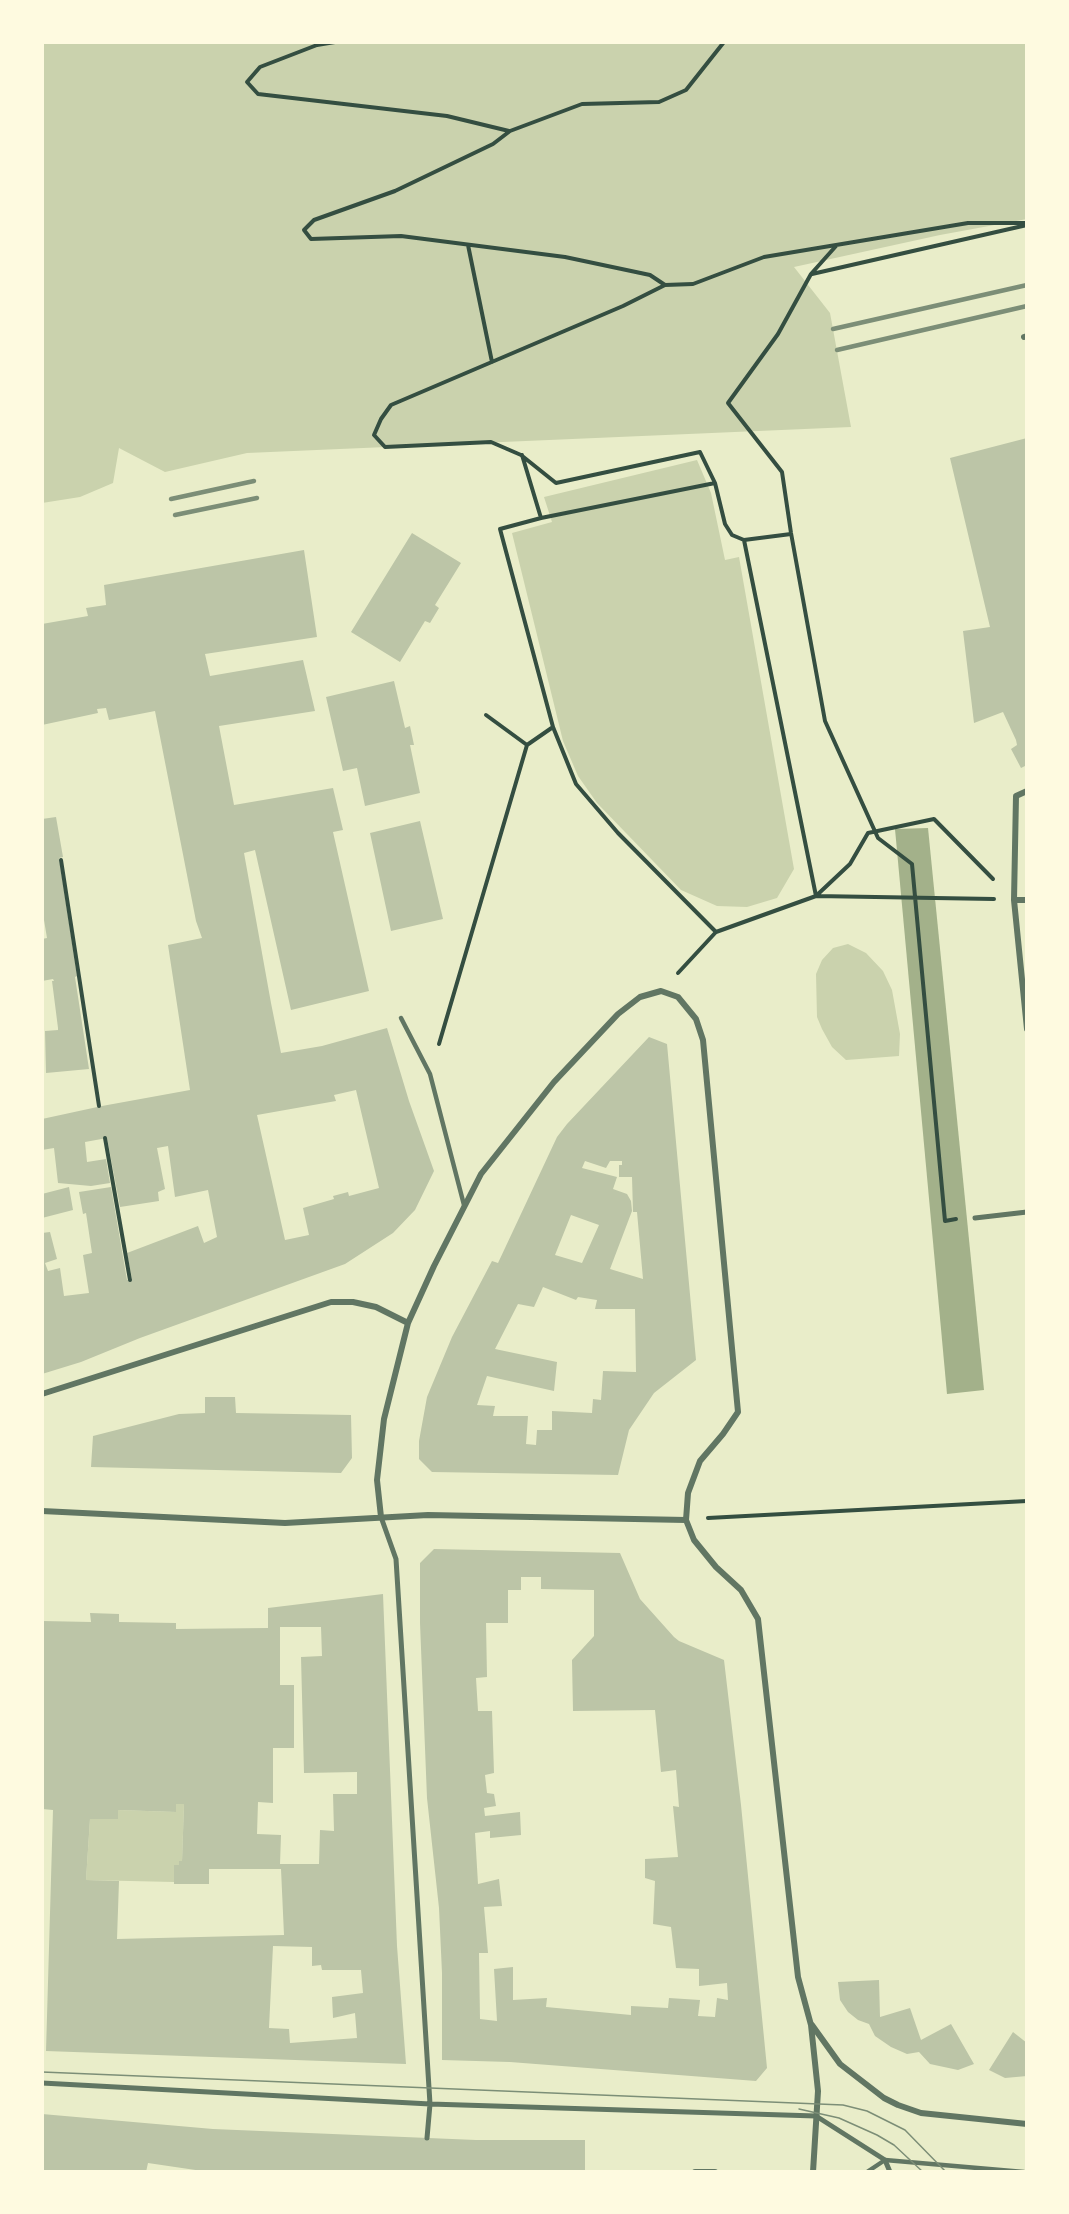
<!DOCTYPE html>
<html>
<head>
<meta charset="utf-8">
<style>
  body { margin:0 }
  #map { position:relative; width:1069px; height:2214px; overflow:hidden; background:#e9edc9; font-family:Rubik,sans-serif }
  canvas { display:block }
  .frame { position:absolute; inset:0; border:44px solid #fefae0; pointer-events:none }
</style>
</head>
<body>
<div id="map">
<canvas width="1069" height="2214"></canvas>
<div class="frame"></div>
</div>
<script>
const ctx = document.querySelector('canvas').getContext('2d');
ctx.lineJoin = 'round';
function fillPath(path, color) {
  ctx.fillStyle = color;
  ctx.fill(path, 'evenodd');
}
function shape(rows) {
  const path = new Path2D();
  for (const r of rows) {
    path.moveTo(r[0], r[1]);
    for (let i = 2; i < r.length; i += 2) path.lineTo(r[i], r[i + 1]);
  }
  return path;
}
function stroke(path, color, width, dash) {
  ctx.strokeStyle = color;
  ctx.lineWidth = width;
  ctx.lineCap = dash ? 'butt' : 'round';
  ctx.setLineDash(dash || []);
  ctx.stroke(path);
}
fillPath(shape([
  [42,42,1027,42,1027,219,940,235,794,267,830,313,851,427,247,453,165,472,119,448,113,483,80,497,42,503],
  [697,460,711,493,725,560,739,557,794,869,777,898,747,907,717,906,681,890,597,803,578,776,563,741,512,533,552,522,544,497],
  [848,944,866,953,883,971,892,990,900,1034,899,1056,846,1060,832,1047,822,1029,817,1017,816,974,822,960,833,948],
  [176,1804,184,1804,182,1861,179,1861,179,1865,174,1865,174,1882,86,1880,90,1819,117,1819,118,1810,176,1812]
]), '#cad2ad');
fillPath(shape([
  [928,828,984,1390,947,1394,895,829]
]), '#a3b18a');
fillPath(shape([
  [1027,438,1027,765,1021,768,1011,749,1017,745,1016,740,1003,712,974,723,963,631,990,627,950,458],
  [412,533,461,563,435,605,439,608,430,623,425,621,400,662,351,632],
  [304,550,317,637,205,654,210,676,303,660,315,711,219,726,234,805,333,788,343,830,333,832,369,991,291,1010,255,850,244,853,271,1003,281,1053,322,1046,387,1028,409,1101,434,1171,415,1210,393,1233,345,1264,140,1338,81,1362,42,1374,42,1233,50,1232,57,1259,45,1263,48,1271,60,1268,64,1296,89,1293,83,1255,92,1253,86,1213,83,1214,79,1192,111,1187,127,1280,132,1279,127,1253,198,1226,204,1243,217,1237,208,1190,175,1197,168,1146,157,1148,165,1189,158,1192,159,1201,120,1207,107,1138,85,1142,87,1162,106,1159,110,1183,91,1186,58,1183,54,1148,42,1150,42,1119,102,1106,190,1090,168,945,202,938,196,921,155,711,109,720,106,708,97,709,98,713,42,725,42,624,88,616,86,608,106,605,104,585],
  [356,1090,379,1188,349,1196,348,1192,333,1196,334,1199,303,1208,309,1235,285,1240,257,1115,336,1101,334,1095],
  [394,681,405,728,410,726,414,745,410,745,420,793,365,806,357,768,343,771,326,697],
  [56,817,63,857,59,858,77,976,75,977,89,1069,46,1073,45,1031,58,1030,58,1028,52,981,54,981,53,979,42,981,42,939,47,938,42,908,42,819],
  [420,821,443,919,391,931,370,833],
  [649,1037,667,1044,696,1360,654,1393,629,1430,618,1475,432,1472,419,1459,419,1441,427,1397,452,1337,492,1261,498,1263,557,1137,567,1124],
  [585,1161,606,1168,610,1161,622,1161,622,1165,619,1165,619,1177,632,1177,633,1212,637,1212,643,1279,610,1269,632,1211,631,1201,627,1194,613,1189,617,1177,582,1168],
  [571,1215,599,1225,582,1263,555,1255],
  [543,1287,576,1300,578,1297,597,1300,595,1309,635,1309,636,1372,603,1371,601,1400,593,1399,592,1413,552,1411,552,1430,537,1430,536,1445,526,1444,528,1416,493,1416,495,1406,477,1405,487,1376,554,1391,557,1362,495,1349,518,1304,534,1307],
  [69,1187,73,1210,42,1218,42,1194],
  [205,1397,235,1397,236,1413,351,1415,352,1458,341,1473,91,1467,93,1436,179,1414,205,1413],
  [434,1549,620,1553,640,1599,674,1637,679,1641,724,1660,741,1805,767,2068,756,2081,510,2062,442,2060,442,1973,439,1908,427,1798,420,1623,420,1563],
  [521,1577,541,1577,541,1589,594,1590,594,1636,572,1660,573,1711,655,1710,661,1772,676,1770,679,1807,673,1806,678,1857,645,1859,645,1878,655,1881,653,1924,671,1927,676,1968,699,1969,699,1986,727,1983,728,2000,717,1998,715,2017,698,2016,700,2000,669,1998,668,2008,631,2006,631,2015,546,2007,547,1998,513,2000,513,1967,494,1969,497,2021,480,2019,479,1953,488,1953,484,1907,502,1906,499,1879,478,1884,475,1833,490,1831,490,1838,521,1835,520,1812,485,1816,484,1808,496,1806,494,1794,487,1793,485,1775,494,1773,492,1711,478,1711,476,1678,487,1677,486,1623,508,1623,508,1590,521,1590],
  [383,1594,397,1946,406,2064,46,2051,53,1810,42,1809,42,1621,91,1622,90,1613,119,1614,119,1622,176,1623,176,1629,268,1628,268,1608],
  [280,1627,321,1627,322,1656,301,1657,304,1773,357,1772,357,1794,333,1794,334,1831,320,1830,319,1864,280,1864,281,1835,257,1834,258,1802,273,1803,273,1748,294,1748,294,1685,280,1685],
  [176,1804,184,1804,182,1861,179,1861,179,1865,174,1865,174,1884,209,1884,209,1869,281,1869,284,1935,117,1939,119,1881,86,1880,90,1819,118,1819,118,1810,176,1812],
  [273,1946,312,1947,312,1966,321,1965,322,1970,361,1970,363,1993,332,1997,333,2018,355,2013,357,2038,290,2043,289,2029,269,2028],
  [879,1980,880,2017,910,2008,921,2040,951,2024,974,2064,958,2070,930,2064,919,2052,907,2054,891,2047,875,2036,869,2024,858,2020,848,2012,840,2000,838,1982],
  [1013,2032,1027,2043,1027,2076,1005,2078,989,2070],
  [42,2114,213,2129,476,2140,585,2140,585,2172,209,2172,148,2163,146,2172,65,2172,42,2170]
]), '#bcc5a7');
stroke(shape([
  [335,42,317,45,260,67,247,82,258,94,447,116,509,131],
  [468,245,492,362],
  [836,246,811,274,778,334,728,403,782,472,791,533,825,721,878,838,912,864,945,1221,956,1219],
  [812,274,1027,225],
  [665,285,650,275,565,257,401,236,311,239,304,230,314,220,395,191,493,144,510,131,582,104,659,102,686,90,724,42],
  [522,455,541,518],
  [715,483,541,518,500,529,553,727,576,784,618,833,716,932],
  [791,534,744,540,816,896],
  [744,540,732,535,725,524,715,483,700,452,556,483,521,455,491,442,385,447,374,435,381,419,391,405,623,306,665,285,693,284,764,257,968,223,1027,223],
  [527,745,553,727],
  [61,860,99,1106],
  [817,895,850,864,868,833,934,819,993,879],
  [678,973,716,932,816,896,994,899],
  [439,1044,527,745,486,715],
  [105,1138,130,1280],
  [708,1518,1027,1501]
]), '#344e41', 4);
stroke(shape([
  [401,1018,430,1074,464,1205],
  [867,2172,885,2160,1024,2172]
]), '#617663', 4.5);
stroke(shape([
  [975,1218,1027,1212],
  [381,1517,396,1559,430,2104,427,2138],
  [42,2083,430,2104,816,2116,885,2160,890,2172]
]), '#617663', 5);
stroke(shape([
  [1024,337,1027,336],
  [1027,791,1016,796,1014,900,1027,1029],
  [1014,900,1027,900],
  [42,1394,331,1302,353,1302,376,1307,408,1323],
  [42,1511,285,1523,428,1515,686,1520],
  [381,1517,377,1480,384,1419,408,1323,434,1266,481,1174,554,1082,618,1014,640,997,661,991,678,997,696,1019,703,1040,738,1412,723,1434,700,1461,688,1493,686,1520,694,1540,716,1567,741,1590,758,1619,798,1977,811,2025,818,2091,813,2172],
  [812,2025,840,2064,884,2098,898,2105,921,2113,1027,2124],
  [695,2172,715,2172]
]), '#617663', 6);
stroke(shape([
  [42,2072,843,2105,867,2111,905,2130,946,2172],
  [799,2109,839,2118,877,2135,894,2145,923,2172]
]), '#7c8e77', 1.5);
stroke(shape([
  [833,329,1027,285],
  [837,350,1027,306],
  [171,499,254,481],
  [175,515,257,498]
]), '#7c8e77', 4.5);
</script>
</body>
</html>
